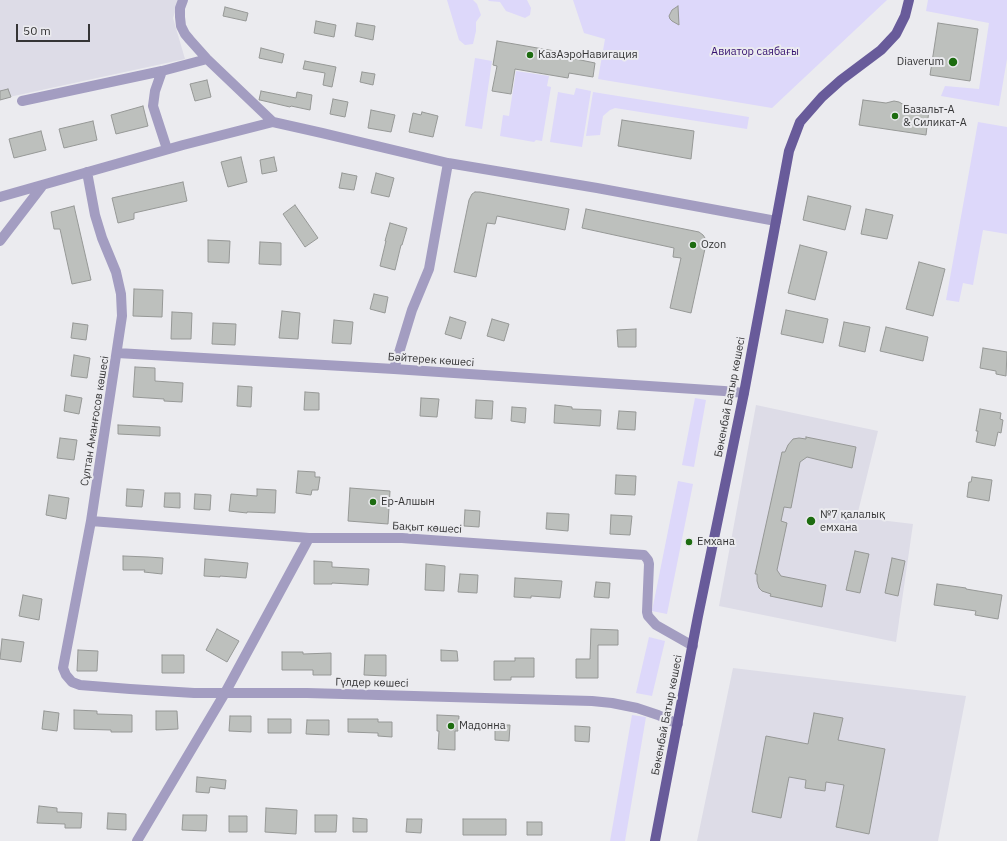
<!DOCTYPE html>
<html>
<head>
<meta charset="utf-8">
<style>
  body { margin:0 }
  #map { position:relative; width:1007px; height:841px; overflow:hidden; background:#ebebef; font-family:"IBM Plex Sans",sans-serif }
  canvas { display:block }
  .scale { position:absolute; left:16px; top:24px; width:74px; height:18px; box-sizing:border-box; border:2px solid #353536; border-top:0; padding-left:5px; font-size:12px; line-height:14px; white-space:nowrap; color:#353536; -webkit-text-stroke:3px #ebebef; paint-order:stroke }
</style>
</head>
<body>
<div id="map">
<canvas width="1007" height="841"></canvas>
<div class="scale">50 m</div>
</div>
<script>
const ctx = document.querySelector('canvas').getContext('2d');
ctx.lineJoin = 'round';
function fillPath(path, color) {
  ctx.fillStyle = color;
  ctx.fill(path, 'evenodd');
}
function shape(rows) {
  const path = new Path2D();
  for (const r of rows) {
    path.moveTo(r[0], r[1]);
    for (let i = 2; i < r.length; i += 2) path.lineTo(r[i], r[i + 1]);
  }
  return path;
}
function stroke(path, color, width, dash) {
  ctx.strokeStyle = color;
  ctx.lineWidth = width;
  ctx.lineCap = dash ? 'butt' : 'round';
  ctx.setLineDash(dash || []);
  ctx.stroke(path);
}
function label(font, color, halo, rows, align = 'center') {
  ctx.font = font + ' "IBM Plex Sans",sans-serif';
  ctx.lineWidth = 4;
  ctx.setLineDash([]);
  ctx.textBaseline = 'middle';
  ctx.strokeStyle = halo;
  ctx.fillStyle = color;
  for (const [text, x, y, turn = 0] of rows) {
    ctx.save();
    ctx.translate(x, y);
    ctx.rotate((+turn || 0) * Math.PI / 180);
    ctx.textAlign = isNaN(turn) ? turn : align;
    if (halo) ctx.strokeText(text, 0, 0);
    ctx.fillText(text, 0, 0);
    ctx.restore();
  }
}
fillPath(shape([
  [0,0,179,0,173,18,185,59,0,99],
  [756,405,878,431,858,512,863,518,913,524,896,642,719,606],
  [733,668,966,696,938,841,697,841]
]), '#dddce7');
fillPath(shape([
  [447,0,473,0,477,4,481,15,476,22,476,31,473,44,465,45,459,40],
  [488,0,527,0,531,8,530,15,525,18,506,11,500,2,489,1],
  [573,0,887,0,772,108,598,79,605,39,584,33],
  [928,0,1007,0,1007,59,999,106,941,96,945,86,979,89,989,23,926,11],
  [475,58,492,61,482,129,465,126],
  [516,71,549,76,547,86,551,87,542,141,536,140,534,142,500,136,503,115,509,116],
  [576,88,591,91,582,147,550,142,558,92,574,95],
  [593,92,749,117,747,129,615,108,610,110,603,116,600,135,586,136],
  [978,122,1007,127,1007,234,983,230,973,285,963,283,959,302,946,300],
  [695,398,706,400,694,467,682,465],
  [678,481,693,484,667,614,652,611],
  [649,637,665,641,652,696,636,693],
  [632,715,646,717,625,841,610,841]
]), '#ddd8fa');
const building = shape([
  [678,6,679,25,672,21,670,19,669,16,672,10,678,6],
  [225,7,248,13,246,21,223,16,225,7],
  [316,21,336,25,334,37,314,33,316,21],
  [357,23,375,26,373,40,355,36,357,23],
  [938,23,978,29,970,81,930,75,938,23],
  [497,41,572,54,571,58,595,63,593,77,569,73,568,78,515,69,511,94,492,91,497,66,493,65,497,41],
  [261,48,284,54,282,63,259,58,261,48],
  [305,61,336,67,332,87,323,85,325,73,303,69,305,61],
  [362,72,375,74,373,85,360,82,362,72],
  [207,80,211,97,195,101,190,84,207,80],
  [8,89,11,97,0,100,0,91,8,89],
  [261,91,296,98,297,92,312,95,310,110,291,106,290,107,260,100,259,100,261,91],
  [333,99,348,102,345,117,330,114,333,99],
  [863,100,886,103,894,101,899,102,906,106,929,110,926,135,859,125,863,100],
  [143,106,148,126,116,134,111,115,143,106],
  [371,110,395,115,391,132,368,128,371,110],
  [422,112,438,116,433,137,409,132,413,113,421,115,422,112],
  [622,120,694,131,691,159,618,146,622,120],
  [93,121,97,140,64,148,59,129,93,121],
  [41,131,46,150,14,158,9,139,41,131],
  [241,157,247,182,228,187,221,162,241,157],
  [274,157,277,171,262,174,260,160,274,157],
  [342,173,357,176,354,190,339,188,342,173],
  [376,173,394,178,389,197,371,193,376,173],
  [183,182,187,201,134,213,134,219,118,223,112,198,183,182],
  [475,192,480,192,569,209,565,230,497,216,495,224,487,223,476,277,454,272,469,200,472,194,475,192],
  [808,196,851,206,845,230,803,220,808,196],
  [295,205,318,238,305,247,283,214,295,205],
  [74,206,91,280,72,284,60,229,54,229,51,212,74,206],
  [586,209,699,232,703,235,705,238,706,244,691,313,670,308,681,258,673,257,674,248,582,228,586,209],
  [866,209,893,215,887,239,861,234,866,209],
  [390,223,407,228,402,245,401,245,395,270,380,266,386,241,385,241,390,223],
  [208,240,230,241,229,263,208,262,208,240],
  [260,242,281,243,281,265,259,264,260,242],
  [800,245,827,252,815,300,788,293,800,245],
  [919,262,945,269,933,316,906,309,919,262],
  [134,289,163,290,162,317,133,316,134,289],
  [374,294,388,297,385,313,370,309,374,294],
  [786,310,828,319,823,343,781,334,786,310],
  [282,311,300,313,298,339,279,338,282,311],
  [172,312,192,313,191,339,171,339,172,312],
  [450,317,466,322,461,339,445,334,450,317],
  [492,319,509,324,504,341,487,336,492,319],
  [334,320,353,322,351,344,332,343,334,320],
  [844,322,870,327,865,352,839,346,844,322],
  [73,323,88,325,86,340,71,338,73,323],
  [213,323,236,324,235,345,212,344,213,323],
  [886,327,928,337,923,361,880,351,886,327],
  [636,329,636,347,618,347,617,330,636,329],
  [983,348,1007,352,1006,376,996,374,996,371,980,368,983,348],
  [74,355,90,358,87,378,71,376,74,355],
  [135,367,155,368,155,381,183,383,182,402,164,401,164,399,133,397,135,367],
  [238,386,252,387,251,407,237,406,238,386],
  [305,392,319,393,319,410,304,410,305,392],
  [66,395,82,398,79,414,64,411,66,395],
  [421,398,439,399,437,417,420,416,421,398],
  [476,400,493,401,492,419,475,418,476,400],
  [555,405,572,407,572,409,601,410,600,426,554,423,555,405],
  [512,407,526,408,525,423,511,421,512,407],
  [980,409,1001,413,1000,419,1003,420,1001,433,998,432,995,446,976,442,978,431,976,431,980,409],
  [619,411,636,412,635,430,617,429,619,411],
  [118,425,160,427,160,436,118,434,118,425],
  [806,437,856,447,852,468,807,457,800,462,791,508,784,507,781,521,787,523,777,570,781,576,826,585,822,607,770,596,771,594,762,591,759,588,757,581,757,574,755,574,782,452,785,452,788,445,793,439,799,438,806,439,806,437],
  [60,438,77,440,74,460,57,458,60,438],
  [298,471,315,472,315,477,320,477,318,490,312,490,311,495,296,493,298,471],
  [616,475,636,476,635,495,615,494,616,475],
  [972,477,992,480,989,501,967,497,969,482,971,482,972,477],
  [350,488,390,491,388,524,348,521,350,488],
  [127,489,144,490,142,507,126,506,127,489],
  [257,489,276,490,275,513,247,512,247,513,229,511,231,494,257,496,257,489],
  [165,493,180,493,180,508,164,507,165,493],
  [195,494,211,495,210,510,194,509,195,494],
  [49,495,69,498,66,519,46,515,49,495],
  [465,510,480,511,479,527,464,526,465,510],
  [547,513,569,514,568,531,546,529,547,513],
  [611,515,632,516,630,535,610,534,611,515],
  [855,551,869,554,860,593,846,590,855,551],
  [123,556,148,557,163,558,162,574,144,572,145,570,123,570,123,556],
  [892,558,905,561,898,596,885,593,892,558],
  [205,559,248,563,246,578,220,576,220,577,204,576,205,559],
  [314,561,332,562,332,567,369,569,368,585,332,583,332,584,314,584,314,561],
  [426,564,445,566,444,591,425,590,426,564],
  [460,574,478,575,477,593,458,592,460,574],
  [515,578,562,581,560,598,531,596,531,598,514,597,515,578],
  [596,582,610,583,609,598,594,597,596,582],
  [937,584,966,588,966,589,1002,595,998,619,975,615,976,611,934,605,937,584],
  [23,595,42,599,39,620,19,616,23,595],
  [217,629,239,641,227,662,206,650,217,629],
  [591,629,618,630,618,645,598,645,598,678,576,678,576,659,590,659,591,629],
  [2,639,24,642,21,662,0,659,2,639],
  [78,650,98,651,97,671,77,671,78,650],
  [441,650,457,651,458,661,441,661,441,650],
  [282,652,303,652,303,654,331,653,331,675,313,675,313,670,282,670,282,652],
  [162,655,184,655,184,673,162,673,162,655],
  [365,655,386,655,386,676,364,675,365,655],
  [515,658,534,658,534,677,511,677,511,680,494,680,494,661,515,661,515,658],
  [74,710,97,711,97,714,132,715,132,732,111,732,111,730,74,729,74,710],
  [44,711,59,713,57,731,42,729,44,711],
  [156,711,177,711,178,729,156,730,156,711],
  [814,713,843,718,838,740,885,749,869,834,836,827,844,785,826,782,825,791,805,788,806,780,789,777,781,818,752,812,766,736,808,744,814,713],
  [437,715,459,716,458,731,455,731,455,750,438,749,439,731,437,731,437,715],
  [230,716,251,716,251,732,229,731,230,716],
  [268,719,291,719,291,733,268,733,268,719],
  [348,719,378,719,378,722,392,722,392,737,378,736,378,733,348,732,348,719],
  [307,720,329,720,329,735,306,734,307,720],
  [495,725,510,725,509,741,495,740,495,725],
  [575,726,590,727,589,742,575,741,575,726],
  [197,777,226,780,225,789,210,787,209,793,196,792,197,777],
  [39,806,57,808,57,812,82,813,81,828,65,828,65,824,37,823,39,806],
  [266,808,297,810,296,834,265,832,266,808],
  [108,813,126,814,126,830,107,829,108,813],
  [183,815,207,815,206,831,182,830,183,815],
  [315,815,337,815,336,832,315,832,315,815],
  [229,816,247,816,247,832,229,832,229,816],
  [353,818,367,819,367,832,353,832,353,818],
  [407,819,422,819,421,833,406,832,407,819],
  [463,819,506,819,506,835,463,835,463,819],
  [527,822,542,822,542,835,527,835,527,822]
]);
fillPath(building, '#bdc0bd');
stroke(building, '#969896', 1);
stroke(shape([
  [183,0,180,8,180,17,181,26,185,34,190,40,207,59,273,122],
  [162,71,155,91,153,106,167,149],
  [22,101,162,71,207,59],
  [87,172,95,215,102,238,116,272,121,294,122,316,91,521,63,668,66,675,72,682,80,685,130,689,194,693,307,693,592,701,612,703,637,708,658,715,678,724],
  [0,197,183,145,273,122,322,133,448,163,597,188,776,221],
  [0,241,43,185],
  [117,353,394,369,724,391,744,393],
  [394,369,412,310,429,269,448,163],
  [91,521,309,538,402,538,644,555,648,560,649,564,647,612,648,616,656,625,693,646],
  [137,841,225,693,309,538]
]), '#a39dc1', 10);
stroke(shape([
  [655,841,698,616,744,393,789,151,800,122,822,97,841,80,881,50,896,34,905,16,909,0]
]), '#685b9a', 10);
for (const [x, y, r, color] of [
  [530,55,4,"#1d6c10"],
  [953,62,5,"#1d6c10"],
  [895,116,4,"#1d6c10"],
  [693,245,4,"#1d6c10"],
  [373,502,4,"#1d6c10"],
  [811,521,5,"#1d6c10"],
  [689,542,4,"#1d6c10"],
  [451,726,4,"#1d6c10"]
]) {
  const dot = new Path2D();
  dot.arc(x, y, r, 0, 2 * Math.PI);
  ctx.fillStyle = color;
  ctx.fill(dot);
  stroke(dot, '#ebebef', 1.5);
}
label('11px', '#35116f', '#ebebef', [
  ["Авиатор саябағы",755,52]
]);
label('11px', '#353536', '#ebebef', [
  ["КазАэроНавигация",538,55],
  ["Diaverum",944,62,"right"],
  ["Базальт-А",903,110],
  ["& Силикат-А",903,123],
  ["Ozon",701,245],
  ["Ер-Алшын",381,502],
  ["№7 қалалық",820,515],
  ["емхана",820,528],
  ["Емхана",697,542],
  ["Мадонна",459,726]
], 'left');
label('11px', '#353536', '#ebebef', [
  ["Бәйтерек көшесі",431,360,4],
  ["Бөкенбай Батыр көшесі",730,397,-79],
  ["Сұлтан Аманғосов көшесі",95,421,-81],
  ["Бақыт көшесі",427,528,3],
  ["Гүлдер көшесі",372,683,1],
  ["Бөкенбай Батыр көшесі",667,715,-79]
]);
</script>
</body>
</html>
